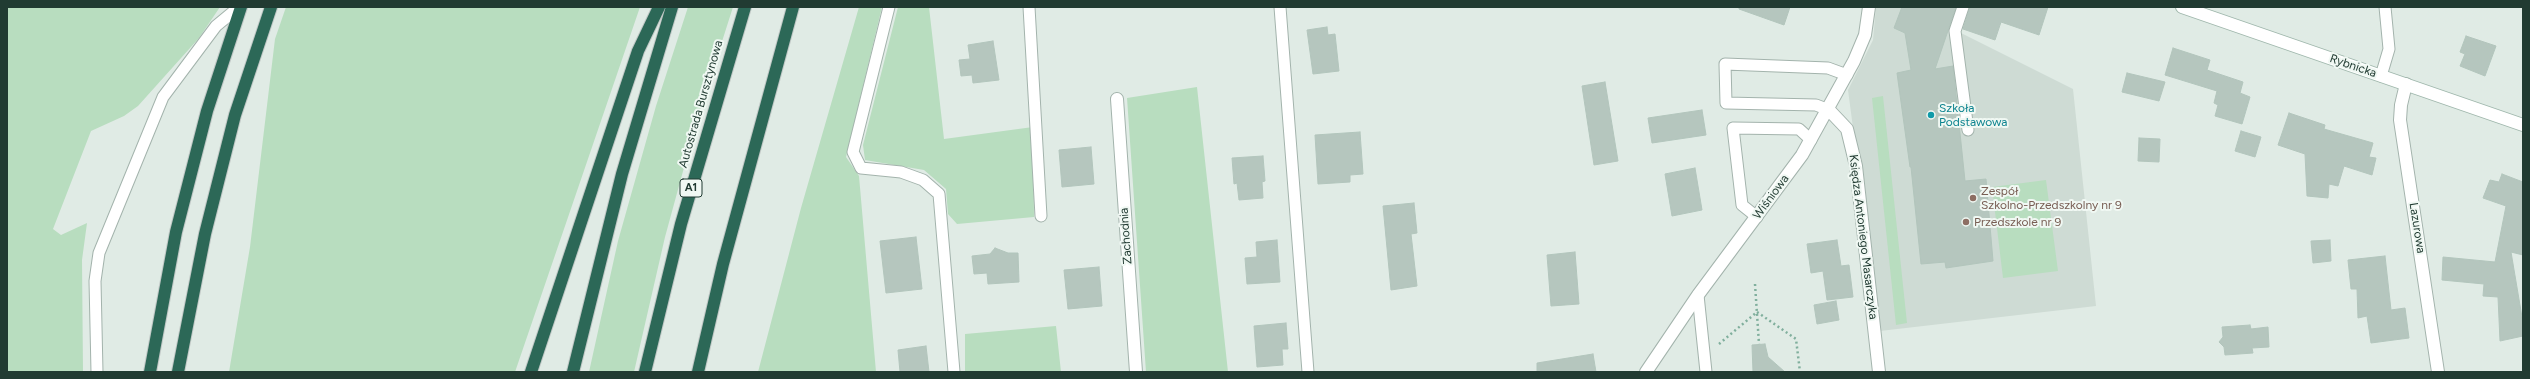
<!DOCTYPE html>
<html>
<head>
<meta charset="utf-8">
<style>
  body { margin:0 }
  #map { position:relative; width:2530px; height:379px; overflow:hidden; background:#e0ebe5; font-family:Figtree,sans-serif }
  canvas { display:block }
  .frame { position:absolute; inset:0; border:8px solid #213b32; pointer-events:none }
</style>
</head>
<body>
<div id="map">
<canvas width="2530" height="379"></canvas>
<div class="frame"></div>
</div>
<script>
const ctx = document.querySelector('canvas').getContext('2d');
ctx.lineJoin = 'round';
function fillPath(path, color) {
  ctx.fillStyle = color;
  ctx.fill(path, 'evenodd');
}
function shape(rows) {
  const path = new Path2D();
  for (const r of rows) {
    path.moveTo(r[0], r[1]);
    for (let i = 2; i < r.length; i += 2) path.lineTo(r[i], r[i + 1]);
  }
  return path;
}
function stroke(path, color, width, dash) {
  ctx.strokeStyle = color;
  ctx.lineWidth = width;
  ctx.lineCap = dash ? 'butt' : 'round';
  ctx.setLineDash(dash || []);
  ctx.stroke(path);
}
function label(font, color, halo, rows, align = 'center') {
  ctx.font = font + ' Figtree,sans-serif';
  ctx.lineWidth = 4;
  ctx.setLineDash([]);
  ctx.textBaseline = 'middle';
  ctx.strokeStyle = halo;
  ctx.fillStyle = color;
  for (const [text, x, y, turn = 0] of rows) {
    ctx.save();
    ctx.translate(x, y);
    ctx.rotate((+turn || 0) * Math.PI / 180);
    ctx.textAlign = isNaN(turn) ? turn : align;
    if (halo) ctx.strokeText(text, 0, 0);
    ctx.fillText(text, 0, 0);
    ctx.restore();
  }
}
fillPath(shape([
  [1876,7,1967,7,1959,32,2073,89,2096,306,1880,331,1848,90,1873,40]
]), '#cedbd4');
fillPath(shape([
  [7,7,220,7,199,38,138,106,124,116,91,131,53,229,61,235,87,223,82,260,83,372,7,372],
  [286,7,640,7,515,372,229,372,250,247,275,39],
  [688,7,733,7,697,120,665,237,634,372,589,372,618,241,656,106],
  [859,7,882,7,846,157,859,176,876,372,758,372,801,208],
  [898,7,929,7,944,139,1033,127,1034,217,957,224,948,214,946,189,924,170,865,160,863,145],
  [1197,87,1228,372,1146,372,1127,98],
  [1883,96,1907,323,1896,325,1872,98],
  [2046,180,2058,271,2003,278,1992,187],
  [1056,326,1061,372,965,372,965,334]
]), '#b8ddbf');
const building = shape([
  [1739,7,1790,7,1784,25,1739,9,1739,7],
  [1902,7,1956,7,1935,69,1953,66,1965,181,1986,179,1993,261,1946,268,1945,262,1921,264,1911,167,1910,167,1897,73,1911,70,1905,33,1894,28,1902,7],
  [1970,7,2048,7,2039,35,2001,22,1995,40,1963,29,1970,7],
  [1327,27,1328,35,1335,34,1339,71,1313,74,1307,30,1327,27],
  [2466,36,2496,46,2485,76,2460,66,2465,54,2460,52,2466,36],
  [993,41,999,80,973,83,972,75,961,76,959,60,970,59,968,45,993,41],
  [2173,48,2210,60,2207,70,2243,82,2240,93,2250,97,2242,124,2215,116,2218,105,2214,103,2217,91,2165,75,2173,48],
  [2127,73,2165,82,2159,101,2122,92,2127,73],
  [1605,82,1618,161,1594,165,1582,86,1605,82],
  [1702,110,1706,135,1652,143,1648,118,1702,110],
  [2289,113,2325,125,2324,129,2373,143,2369,157,2376,158,2372,175,2344,166,2338,186,2329,184,2328,198,2307,196,2305,154,2278,145,2289,113],
  [2241,131,2261,137,2255,157,2235,151,2241,131],
  [1360,132,1363,174,1350,175,1350,182,1318,184,1315,135,1360,132],
  [2139,138,2160,139,2159,162,2138,161,2139,138],
  [1091,147,1094,184,1062,187,1059,150,1091,147],
  [1263,156,1265,181,1262,182,1263,198,1239,200,1237,183,1234,184,1232,158,1263,156],
  [1695,168,1702,210,1672,216,1665,174,1695,168],
  [2502,174,2523,182,2523,255,2511,252,2523,323,2523,336,2500,341,2498,297,2483,296,2484,284,2442,280,2443,257,2495,262,2506,206,2483,198,2490,180,2499,182,2502,174],
  [1414,203,1417,233,1411,234,1417,286,1391,290,1383,206,1414,203],
  [916,237,922,289,886,293,880,241,916,237],
  [1277,240,1280,282,1247,284,1245,258,1257,257,1256,242,1277,240],
  [1837,240,1841,266,1849,265,1853,297,1827,300,1823,271,1811,273,1807,244,1837,240],
  [2330,240,2331,261,2313,263,2311,241,2330,240],
  [995,248,1008,253,1018,253,1019,282,988,284,987,273,974,274,972,256,990,254,995,248],
  [1575,252,1579,304,1551,306,1547,255,1575,252],
  [2385,256,2391,310,2405,308,2409,338,2371,343,2367,316,2358,318,2357,289,2351,289,2348,260,2385,256],
  [1099,267,1102,306,1068,309,1064,270,1099,267],
  [1836,301,1839,320,1817,324,1814,305,1836,301],
  [1286,323,1288,349,1282,349,1283,365,1257,367,1254,326,1286,323],
  [2250,325,2251,329,2268,327,2269,347,2252,348,2253,353,2225,355,2224,347,2219,342,2223,337,2222,327,2250,325],
  [1765,344,1768,357,1785,372,1753,372,1752,345,1765,344],
  [926,346,929,372,900,372,898,350,926,346],
  [1593,354,1596,372,1537,372,1537,363,1593,354]
]);
fillPath(building, '#b5c6be');
stroke(building, '#b2c5bc', 1);
const lane = shape([
  [889,7,853,152,861,168,901,172,923,180,939,194,954,372],
  [1029,7,1041,216],
  [1280,7,1308,372],
  [1963,7,1955,31,1968,130],
  [2381,76,2389,49,2385,7],
  [1829,110,1816,105,1726,103,1725,64,1828,68,1847,75],
  [1757,217,1742,205,1733,128,1799,129,1811,140],
  [1698,295,1706,372],
  [97,372,95,281,99,253,163,97,216,26,239,7]
]);
const street = shape([
  [2406,84,2401,105,2400,120,2438,372],
  [1117,99,1136,372],
  [1829,110,1847,129,1856,166,1879,372],
  [1646,372,1698,295,1802,155,1854,61,1865,35,1869,7]
]);
const secondary = shape([
  [2182,7,2523,125]
]);
const highway = shape([
  [150,372,176,232,207,111,241,7],
  [178,372,205,234,235,115,271,7],
  [531,372,638,51,659,7],
  [573,372,622,174,672,7],
  [645,372,681,224,745,7],
  [698,372,723,264,793,7]
]);
stroke(lane, '#a3b3ac', 13);
stroke(street, '#a3b3ac', 14);
stroke(secondary, '#9fb7ac', 14);
stroke(highway, '#c1c8c6', 14);
stroke(shape([
  [1755,284,1759,344],
  [1757,312,1796,339,1800,372],
  [1719,344,1757,312]
]), '#80af9d', 2.5, [2, 3]);
stroke(lane, '#fff', 11);
stroke(street, '#fff', 12);
stroke(secondary, '#fff', 12);
stroke(highway, '#2c6857', 12);
for (const [x, y, r, color] of [
  [1931,115,4,"#0f9aa8"],
  [1973,198,4,"#8d6e63"],
  [1966,222,4,"#8d6e63"]
]) {
  const dot = new Path2D();
  dot.arc(x, y, r, 0, 2 * Math.PI);
  ctx.fillStyle = color;
  ctx.fill(dot);
  stroke(dot, '#f0f8f3', 1.5);
}
for (const [x, y, w] of [
  [691,188,22]
]) {
  const box = new Path2D();
  box.roundRect(x - w / 2, y - 9, w, 18, 3);
  ctx.fillStyle = '#f0f8f3';
  ctx.fill(box);
  stroke(box, '#213b32', 1);
}
label('bold 11px', '#213b32', null, [
  ["A1",691,188]
]);
label('12px', '#213b32', '#f0f8f3', [
  ["Rybnicka",2353,66,19],
  ["Autostrada Bursztynowa",701,104,-74],
  ["Wiśniowa",1771,197,-54],
  ["Lazurowa",2417,228,81],
  ["Zachodnia",1126,236,-94],
  ["Księdza Antoniego Masarczyka",1863,237,83]
]);
label('12px', '#0d838f', '#f0f8f3', [
  ["Szkoła",1939,108],
  ["Podstawowa",1939,122]
], 'left');
label('12px', '#785e54', '#f0f8f3', [
  ["Zespół",1981,191],
  ["Szkolno-Przedszkolny nr 9",1981,205],
  ["Przedszkole nr 9",1974,222]
], 'left');
</script>
</body>
</html>
